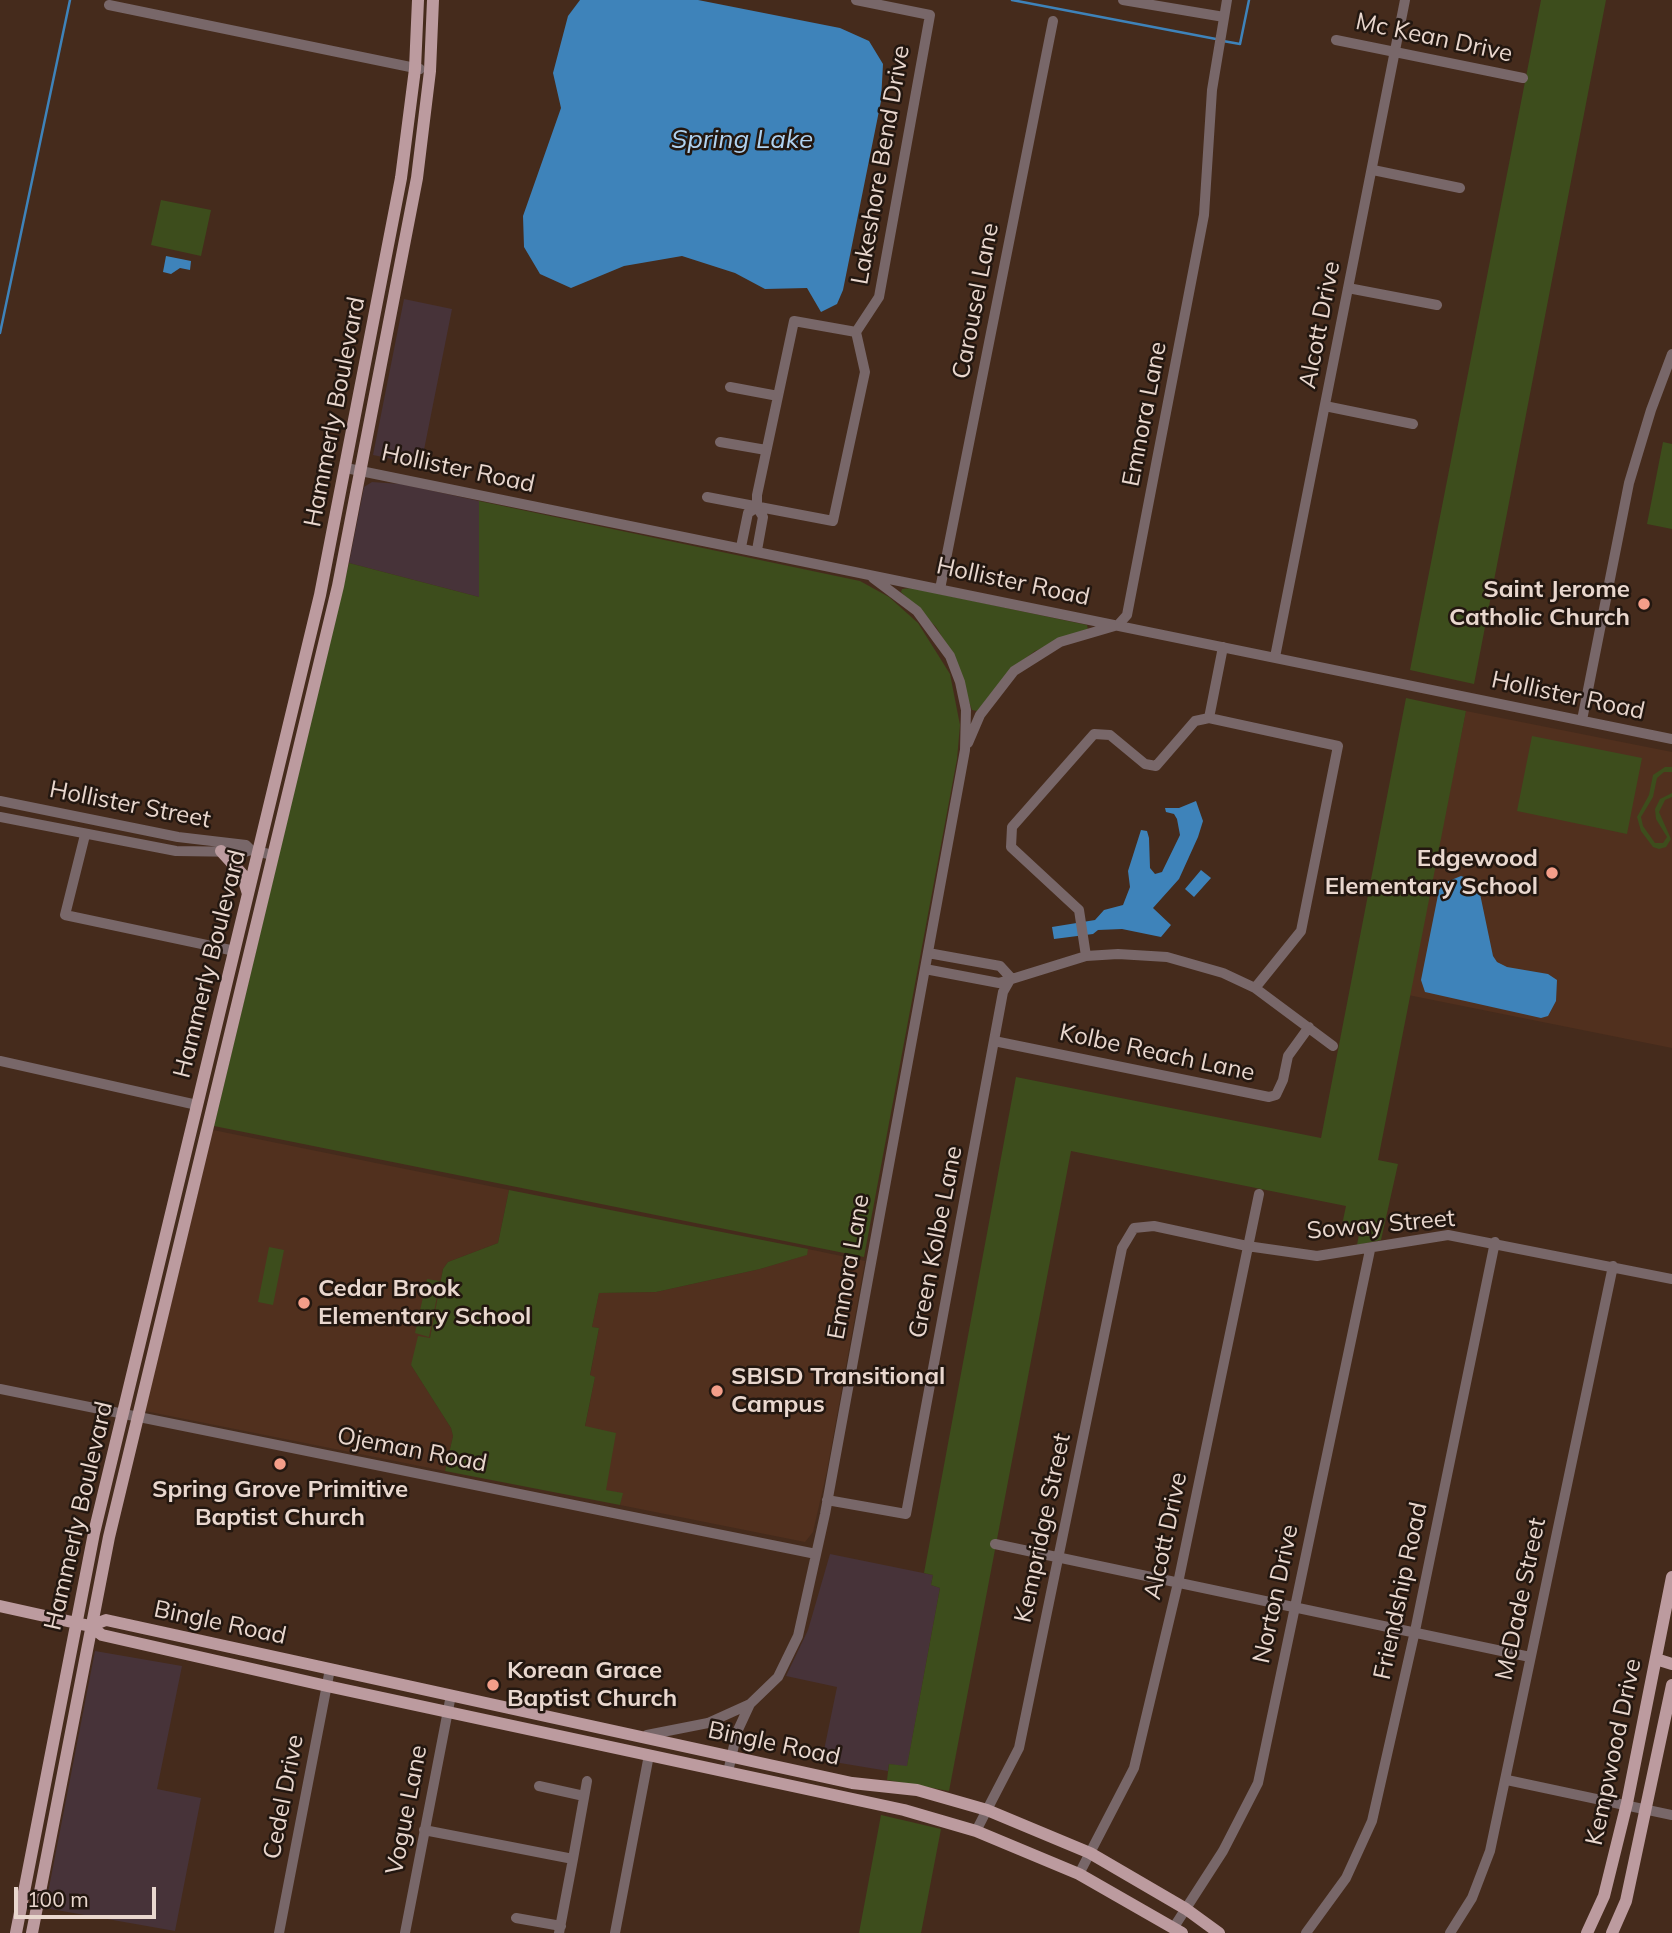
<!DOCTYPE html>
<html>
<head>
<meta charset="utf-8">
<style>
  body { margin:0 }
  #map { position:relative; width:1672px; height:1933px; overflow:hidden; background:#452b1c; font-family:Mulish,sans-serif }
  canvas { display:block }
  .scale { position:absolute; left:14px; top:1887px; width:142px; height:32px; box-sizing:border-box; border:4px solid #e9d7ce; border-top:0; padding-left:9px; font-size:21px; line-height:24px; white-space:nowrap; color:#e9d7ce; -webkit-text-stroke:5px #231710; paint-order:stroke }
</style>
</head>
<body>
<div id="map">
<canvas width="1672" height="1933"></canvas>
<div class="scale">100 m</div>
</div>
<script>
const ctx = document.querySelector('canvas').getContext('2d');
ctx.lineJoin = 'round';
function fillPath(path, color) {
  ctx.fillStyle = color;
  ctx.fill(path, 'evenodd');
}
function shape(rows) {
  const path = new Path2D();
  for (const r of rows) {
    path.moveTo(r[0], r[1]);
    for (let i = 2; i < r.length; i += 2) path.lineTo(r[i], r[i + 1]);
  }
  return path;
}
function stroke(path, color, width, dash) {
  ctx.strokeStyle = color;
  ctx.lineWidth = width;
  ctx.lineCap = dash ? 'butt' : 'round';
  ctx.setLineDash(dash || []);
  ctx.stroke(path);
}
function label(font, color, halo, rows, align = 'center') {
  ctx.font = font + ' Mulish,sans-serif';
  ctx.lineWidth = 5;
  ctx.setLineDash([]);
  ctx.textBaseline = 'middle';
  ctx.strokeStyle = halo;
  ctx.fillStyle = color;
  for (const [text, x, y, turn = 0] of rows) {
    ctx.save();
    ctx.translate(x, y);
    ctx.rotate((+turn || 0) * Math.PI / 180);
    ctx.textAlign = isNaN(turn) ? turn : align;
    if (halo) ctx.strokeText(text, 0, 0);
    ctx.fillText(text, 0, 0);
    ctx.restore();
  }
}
fillPath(shape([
  [404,299,452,309,421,465,373,455],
  [372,482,401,484,479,501,479,597,349,563,364,487],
  [830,1554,933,1575,931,1585,940,1588,907,1767,889,1764,888,1771,822,1760,837,1687,786,1676,808,1630],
  [95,1651,182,1666,157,1789,201,1798,175,1931,45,1908]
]), '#473339');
fillPath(shape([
  [1466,711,1672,752,1672,1048,1408,995],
  [213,1130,509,1190,498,1243,448,1262,443,1269,430,1339,411,1365,451,1428,453,1436,445,1471,145,1411],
  [808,1249,865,1261,827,1471,813,1532,805,1542,620,1505,622,1494,606,1490,585,1427,595,1377,590,1376,599,1328,592,1327,599,1293,656,1292,760,1269,806,1255]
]), '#51301e');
fillPath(shape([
  [1541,0,1606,0,1474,684,1410,670],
  [161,200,211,210,201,256,151,245],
  [1663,442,1672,444,1672,529,1647,524],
  [479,501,860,581,889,597,918,623,950,674,960,725,957,759,864,1257,214,1126,349,563,479,597],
  [911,588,1087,625,1088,630,1035,651,1011,669,977,711,972,710,950,650,936,627,901,592,902,589],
  [1406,698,1466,711,1378,1160,1398,1164,1381,1240,1357,1245,1360,1229,1342,1225,1346,1206,1071,1151,949,1791,887,1780,889,1764,907,1766,940,1588,931,1585,933,1575,924,1573,1016,1077,1321,1138],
  [1532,736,1642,758,1627,834,1517,811],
  [1665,767,1672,767,1672,772,1664,772,1657,778,1653,797,1641,817,1643,826,1655,843,1663,843,1667,837,1656,819,1655,809,1660,799,1672,793,1672,797,1665,800,1659,812,1671,839,1666,847,1659,849,1653,847,1641,831,1637,817,1649,795,1653,775],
  [509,1190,808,1249,807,1255,760,1269,656,1292,599,1293,592,1327,599,1328,590,1375,595,1377,585,1426,616,1433,606,1490,623,1493,620,1505,445,1471,453,1436,451,1428,411,1365,418,1336,430,1338,443,1269,448,1262,498,1243],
  [269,1247,284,1250,273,1305,258,1302],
  [427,1279,440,1281,429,1337,415,1333],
  [881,1815,941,1829,921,1933,859,1933]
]), '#3d4d1c');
fillPath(shape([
  [580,0,698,0,840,28,869,41,883,64,881,101,843,290,837,304,821,312,807,288,765,289,735,273,682,256,624,266,571,288,540,274,524,247,523,216,561,108,553,73,568,16],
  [166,256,191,261,190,270,180,268,171,274,163,272],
  [1196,801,1203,821,1198,837,1179,879,1153,908,1171,925,1161,937,1122,929,1098,930,1093,934,1054,939,1052,927,1095,920,1104,910,1123,905,1130,887,1128,871,1141,830,1147,831,1149,838,1150,868,1155,874,1162,872,1180,835,1177,819,1174,814,1166,812,1165,808,1179,808],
  [1201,870,1211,878,1194,897,1185,889],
  [1461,876,1470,879,1479,889,1493,956,1497,962,1507,967,1548,974,1557,980,1556,1001,1548,1016,1541,1018,1425,992,1421,980,1439,890,1444,883]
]), '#3e83ba');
stroke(shape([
  [1012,0,1216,39],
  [1223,41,1240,44,1249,0],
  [0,333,70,0]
]), '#3e83ba', 2.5);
stroke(shape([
  [1123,0,1224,17],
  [109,5,420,69],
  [1336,40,1523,78],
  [1373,170,1460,188],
  [1348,288,1437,305],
  [730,387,778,396],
  [1325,406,1413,424],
  [720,442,766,450],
  [346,468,1672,739],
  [707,497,833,521,865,372,856,332,879,297,930,15,856,0],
  [741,547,748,513,757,507],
  [757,550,763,517,757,507,757,495,794,321,856,332],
  [940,589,1053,21],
  [1275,657,1405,0],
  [1209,718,1338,746,1301,931,1255,988],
  [1582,720,1629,483,1651,410,1672,354],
  [968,743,980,715,1014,671,1060,642,1118,625,1127,615,1204,215,1212,90,1227,0],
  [0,801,178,837,246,845,251,850,273,855],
  [0,817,176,851,245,852,251,850],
  [85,835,65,915,235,951],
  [928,953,1000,966,1011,978],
  [1086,956,1079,910,1011,847,1012,827,1094,734,1110,735,1145,764,1156,766,1195,721,1209,718,1223,647],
  [925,969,999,983,1086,956,1118,954,1167,957,1223,973,1255,988,1333,1046],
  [994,1041,1269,1097,1276,1095,1283,1080,1288,1056,1309,1027],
  [0,1061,197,1105],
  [0,1389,816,1554],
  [827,1500,906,1514,1003,992,1011,978],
  [995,1544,1530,1657],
  [647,1735,708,1723,750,1704],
  [728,1772,737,1732,750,1704,778,1677,798,1636,825,1514,965,750,966,710,960,682,950,656,917,611,873,578],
  [1507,1780,1672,1815],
  [539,1786,584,1796],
  [424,1830,573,1859,559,1933],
  [976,1831,1019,1748,1122,1248,1134,1228,1154,1226,1247,1246,1317,1256,1448,1235,1672,1279],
  [573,1859,587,1781],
  [1079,1874,1134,1768,1178,1583,1259,1194],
  [516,1918,561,1926],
  [1174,1927,1223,1851,1258,1783,1370,1250],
  [279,1933,330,1669],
  [405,1933,451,1695],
  [615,1933,649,1755],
  [1306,1933,1346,1878,1372,1821,1415,1631,1495,1242],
  [1450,1933,1472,1898,1490,1851,1613,1266]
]), '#786769', 10);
stroke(shape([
  [221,851,242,874,248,894],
  [0,1606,90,1626,102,1635,327,1686,904,1810,976,1831,1079,1874,1182,1933],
  [90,1626,106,1620,852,1783,917,1790,987,1810,1090,1853,1186,1909,1219,1933],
  [1656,1659,1672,1664],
  [16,1933,94,1533,320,595,401,178,415,69,418,0],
  [32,1933,109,1537,338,586,417,178,430,71,433,0],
  [1587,1933,1604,1896,1627,1803,1672,1577],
  [1612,1933,1626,1901,1672,1685]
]), '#bc9b9f', 12);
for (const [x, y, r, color] of [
  [1644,604,7,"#f49e89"],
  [1552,873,7,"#f49e89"],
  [304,1303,7,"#f49e89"],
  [717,1391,7,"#f49e89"],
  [280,1464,7,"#f49e89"],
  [493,1685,7,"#f49e89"]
]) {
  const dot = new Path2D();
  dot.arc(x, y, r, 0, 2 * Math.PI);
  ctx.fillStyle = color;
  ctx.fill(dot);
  stroke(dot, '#231710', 2.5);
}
label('24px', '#e9d7ce', '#231710', [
  ["Mc Kean Drive",1434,38,12],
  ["Lakeshore Bend Drive",881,165,-80],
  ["Carousel Lane",976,301,-79],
  ["Alcott Drive",1320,325,-79],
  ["Hammerly Boulevard",335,412,-79],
  ["Emnora Lane",1145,414,-79],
  ["Hollister Road",458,469,12],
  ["Hollister Road",1013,582,12],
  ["Hollister Road",1568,696,12],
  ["Hollister Street",130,805,11],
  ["Hammerly Boulevard",210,964,-76],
  ["Kolbe Reach Lane",1157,1053,12],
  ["Soway Street",1381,1225,-5],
  ["Green Kolbe Lane",936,1242,-79],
  ["Emnora Lane",849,1267,-80],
  ["Ojeman Road",412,1450,11],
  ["Hammerly Boulevard",79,1516,-77],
  ["Kempridge Street",1043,1528,-78],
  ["Alcott Drive",1166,1536,-78],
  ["Friendship Road",1401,1591,-78],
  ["Norton Drive",1276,1594,-78],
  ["McDade Street",1521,1599,-78],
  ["Bingle Road",220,1623,12],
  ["Bingle Road",774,1744,12],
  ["Kempwood Drive",1614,1752,-78],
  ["Cedel Drive",284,1797,-79],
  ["Vogue Lane",407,1810,-79]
]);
label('bold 24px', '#e9d7ce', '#231710', [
  ["Saint Jerome",1630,590,"right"],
  ["Catholic Church",1630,618,"right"],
  ["Edgewood",1538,859,"right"],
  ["Elementary School",1538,887,"right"],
  ["Cedar Brook",318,1289],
  ["Elementary School",318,1317],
  ["SBISD Transitional",731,1377],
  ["Campus",731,1405],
  ["Spring Grove Primitive",280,1490,"center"],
  ["Baptist Church",280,1518,"center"],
  ["Korean Grace",507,1671],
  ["Baptist Church",507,1699]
], 'left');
label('italic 26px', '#b0d2f0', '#231710', [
  ["Spring Lake",742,140]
]);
</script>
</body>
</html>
